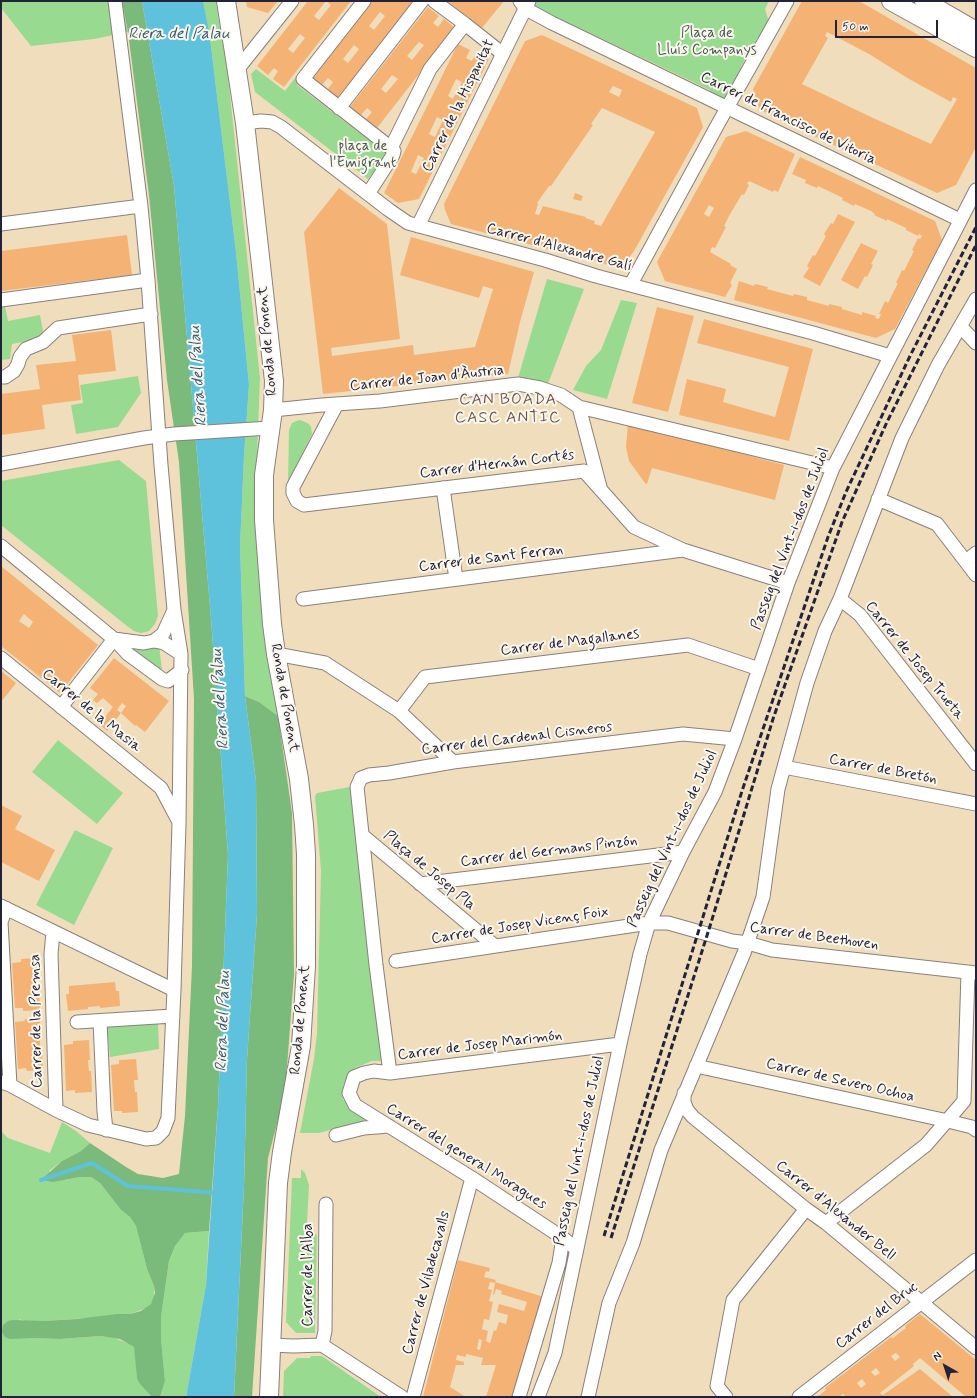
<!DOCTYPE html>
<html>
<head>
<meta charset="utf-8">
<style>
  body { margin:0 }
  #map { position:relative; width:977px; height:1398px; overflow:hidden; background:#f0ddbc; font-family:Mynerve,sans-serif }
  canvas { display:block }
  .frame { position:absolute; inset:0; border:2px solid #22223b; pointer-events:none }
  .north { position:absolute; left:925px; top:1346px; width:40px; height:40px; -webkit-text-stroke:3px #fbf7ec; paint-order:stroke; rotate:321deg; font-size:11px; font-weight:700; line-height:16px; text-align:center; color:#22223b }
  .north::after { content:''; display:block; margin:auto; width:14px; height:18px; background:#22223b; clip-path:polygon(50% 0,100% 100%,50% 72%,0 100%) }
  .scale { position:absolute; left:835px; top:20px; width:103px; height:18px; box-sizing:border-box; border:2px solid #22223b; border-top:0; padding-left:5px; font-size:12px; line-height:14px; white-space:nowrap; color:#22223b; -webkit-text-stroke:3px #fbf7ec; paint-order:stroke }
</style>
</head>
<body>
<div id="map">
<canvas width="977" height="1398"></canvas>
<div class="frame"></div>
<div class="north">N</div>
<div class="scale">50 m</div>
</div>
<script>
const ctx = document.querySelector('canvas').getContext('2d');
ctx.lineJoin = 'round';
function fillPath(path, color) {
  ctx.fillStyle = color;
  ctx.fill(path, 'evenodd');
}
function shape(rows) {
  const path = new Path2D();
  for (const r of rows) {
    path.moveTo(r[0], r[1]);
    for (let i = 2; i < r.length; i += 2) path.lineTo(r[i], r[i + 1]);
  }
  return path;
}
function stroke(path, color, width, dash) {
  ctx.strokeStyle = color;
  ctx.lineWidth = width;
  ctx.lineCap = dash ? 'butt' : 'round';
  ctx.setLineDash(dash || []);
  ctx.stroke(path);
}
function label(font, color, halo, rows, align = 'center') {
  ctx.font = font + ' Mynerve,sans-serif';
  ctx.lineWidth = 4;
  ctx.setLineDash([]);
  ctx.textBaseline = 'middle';
  ctx.strokeStyle = halo;
  ctx.fillStyle = color;
  for (const [text, x, y, turn = 0] of rows) {
    ctx.save();
    ctx.translate(x, y);
    ctx.rotate((+turn || 0) * Math.PI / 180);
    ctx.textAlign = isNaN(turn) ? turn : align;
    if (halo) ctx.strokeText(text, 0, 0);
    ctx.fillText(text, 0, 0);
    ctx.restore();
  }
}
fillPath(shape([
  [1,1,122,1,128,32,94,39,31,46,1,8],
  [203,1,216,1,228,76,260,378,257,457,263,614,278,716,259,702,245,696,240,546,244,456,249,385,236,252,209,30],
  [533,1,769,1,765,9,768,19,771,17,763,38,758,37,741,67,745,70,725,99,722,99,709,94,710,90,569,23,567,27,534,6],
  [256,69,285,91,296,77,297,85,387,154,368,179,255,92,251,74],
  [547,279,584,289,548,384,518,378],
  [621,300,637,303,607,399,573,390,586,366,601,350],
  [5,306,8,321,40,315,44,336,39,339,12,344,10,359,1,360,1,307],
  [138,376,141,393,118,427,76,434,71,405,83,403,80,385],
  [299,420,303,421,309,424,311,427,312,434,288,483,289,430,292,423],
  [119,460,146,481,158,616,155,624,149,631,141,633,134,631,127,626,1,525,1,481],
  [159,646,162,670,158,670,131,648],
  [58,740,123,793,97,824,32,772],
  [350,787,385,1061,372,1061,355,1068,348,1075,343,1086,343,1099,351,1109,368,1120,319,1133,300,1133,314,1059,317,1033,321,871,315,796,317,793],
  [75,830,113,848,74,925,36,905],
  [158,1023,159,1049,110,1057,107,1027],
  [62,1122,76,1131,90,1143,81,1151,62,1161,49,1171,64,1180,80,1177,91,1177,100,1183,121,1210,130,1217,136,1226,147,1269,154,1286,154,1299,151,1304,147,1308,130,1314,116,1314,89,1318,43,1321,25,1321,19,1319,28,1338,33,1338,60,1339,100,1336,115,1338,129,1344,134,1347,135,1352,137,1379,152,1397,1,1397,1,1131,8,1138,50,1153],
  [301,1169,305,1173,309,1185,307,1223,317,1235,315,1333,296,1333,286,1322,292,1178,301,1178],
  [209,1231,206,1285,186,1397,160,1397,165,1381,161,1339,161,1317,169,1261,175,1246,181,1237,185,1233],
  [311,1356,322,1356,381,1397,283,1397,284,1371,297,1358,310,1358]
]), '#99da91');
fillPath(shape([
  [122,1,142,1,174,186,211,618,228,855,218,1106,209,1231,185,1233,175,1246,169,1261,161,1317,161,1339,165,1381,160,1397,152,1397,140,1384,137,1379,134,1347,120,1339,100,1336,60,1339,33,1338,10,1339,5,1337,2,1332,3,1325,8,1321,13,1320,43,1321,77,1319,116,1314,130,1314,141,1311,151,1304,155,1293,154,1286,147,1269,136,1226,130,1217,121,1210,100,1183,91,1177,80,1177,53,1182,41,1180,62,1161,81,1151,90,1143,126,1167,138,1174,163,1178,179,1174,185,1116,192,966,194,699,179,462,167,380,149,195,128,32],
  [245,696,259,702,278,716,292,813,294,974,285,1093,268,1158,252,1397,234,1397,244,1186,247,1059,257,914,256,781]
]), '#7aba7b');
fillPath(shape([
  [142,1,203,1,209,30,236,252,249,385,244,456,240,546,245,696,256,781,257,914,247,1059,244,1186,234,1397,186,1397,206,1285,218,1106,228,855,211,618,174,186]
]), '#5fc2dd');
stroke(shape([
  [41,1180,92,1163,128,1186,217,1193]
]), '#5fc2dd', 4);
fillPath(shape([
  [246,1,278,1,268,13,247,7],
  [308,1,351,1,284,87,273,79,278,71,274,68,268,75,257,66],
  [326,1,331,5,319,20,314,16],
  [300,34,305,38,293,53,288,49],
  [371,1,414,1,338,98,328,89,333,82,328,78,322,85,312,77],
  [380,12,385,16,374,30,369,26],
  [354,45,359,49,348,63,343,59],
  [447,1,504,1,482,28],
  [802,1,859,1,976,68,976,147,956,185,937,193,782,121,759,109,753,89],
  [827,32,869,54,909,79,951,102,953,97,957,99,931,144,871,117,802,84,828,38,825,36],
  [428,7,439,16,433,23,438,27,444,19,455,28,377,128,366,119,372,112,367,108,361,115,350,107],
  [419,42,424,45,412,60,407,56],
  [392,75,398,79,386,93,381,89],
  [542,35,697,108,703,127,634,251,628,259,613,266,451,224,445,210,444,204,525,41],
  [613,86,622,90,619,97,609,92],
  [602,108,655,132,601,226,594,224,595,221,585,218,586,217,543,206,539,215,535,214,538,204,537,203,549,186,551,186,593,125,591,124],
  [458,44,470,50,466,58,472,61,476,53,489,59,419,199,398,203,384,193],
  [456,79,462,82,453,99,448,96],
  [437,117,443,120,435,137,429,134],
  [418,155,424,158,416,174,411,172],
  [746,131,795,154,778,192,774,190,773,192,749,181,747,184,749,185,744,195,742,194,729,216,724,226,726,227,715,248,712,247,710,252,731,264,730,265,737,269,730,283,732,285,725,297,665,281,657,262,726,137],
  [709,205,714,208,709,217,704,214],
  [800,157,935,221,942,240,895,329,876,338,734,300,739,281,754,286,755,284,768,287,767,289,793,296,794,294,807,297,807,300,829,306,829,304,842,307,842,309,862,315,862,312,876,316,875,318,879,319,881,314,879,314,885,301,888,303,898,283,896,283,902,270,904,271,914,251,912,250,918,238,920,239,922,236,919,234,918,236,906,230,906,228,887,219,887,221,874,215,875,214,871,211,855,204,854,206,842,200,843,198,818,186,817,188,805,183,806,180,792,174],
  [339,188,387,224,400,339,331,348,332,356,413,345,414,355,475,347,493,289,483,286,479,298,400,275,411,237,534,272,520,322,508,374,323,394,304,232],
  [575,193,583,196,581,201,573,199],
  [838,214,855,222,820,286,803,277,809,268,807,266,813,255,815,256,826,236,824,234,831,223,833,224],
  [127,235,132,275,1,291,1,251],
  [861,243,878,251,871,264,873,265,867,277,865,276,858,289,841,280],
  [657,307,694,316,668,412,632,403],
  [704,319,813,349,789,441,679,415,687,379,726,389,723,402,775,417,789,367,697,343],
  [111,330,116,371,78,375,81,400,42,405,45,429,1,435,1,394,40,389,36,365,76,361,72,335],
  [628,423,784,465,775,500,652,468,647,484,645,483,629,461,626,447],
  [1,566,98,645,60,693,1,646],
  [24,614,33,622,29,628,19,621],
  [114,658,169,701,145,732,136,725,135,726,121,713,126,706,122,703,117,710,121,713,107,731,99,724,113,707,103,698,97,703,93,700,98,694,90,688],
  [1,671,16,683,1,702],
  [1,805,22,816,15,829,55,850,39,881,1,862],
  [37,958,38,977,36,977,37,989,39,989,40,1010,23,1011,23,1008,15,1008,12,963,21,962,21,959],
  [115,982,116,991,119,991,120,1006,100,1008,100,1006,88,1007,88,1009,68,1011,66,994,69,994,69,986],
  [40,1018,41,1038,40,1038,40,1049,42,1049,43,1070,27,1071,26,1068,18,1069,15,1022,25,1021,25,1019],
  [89,1040,90,1060,88,1060,89,1071,91,1071,92,1092,75,1093,75,1090,66,1091,64,1045,73,1044,73,1041],
  [136,1059,138,1080,134,1080,135,1092,137,1092,138,1112,122,1113,122,1111,114,1111,111,1065,119,1064,119,1060],
  [458,1260,490,1268,489,1272,486,1271,484,1277,496,1280,495,1282,544,1297,517,1397,486,1397,496,1365,481,1365,483,1358,466,1354,466,1357,457,1355,456,1360,464,1362,464,1365,456,1365,450,1387,466,1397,423,1397],
  [490,1282,495,1283,493,1294,494,1295,496,1289,502,1291,501,1294,527,1302,524,1311,499,1304,497,1312,508,1315,506,1324,499,1322,496,1331,494,1330,490,1343,486,1341,488,1331,482,1329,484,1319,489,1320,493,1302,489,1301,492,1290,488,1289],
  [479,1339,482,1340,480,1350,477,1349],
  [920,1314,976,1360,976,1397,966,1397,920,1358,913,1364,914,1366,880,1393,883,1395,920,1369,953,1397,846,1397,843,1394,839,1397,817,1397,826,1390,825,1388,891,1337,893,1338,906,1328,905,1326],
  [896,1353,900,1357,895,1361,891,1356],
  [876,1368,880,1373,875,1376,871,1372],
  [862,1379,866,1384,861,1388,857,1383]
]), '#f4b374');
const street = shape([
  [364,1,303,79,391,148],
  [434,1,465,24],
  [520,1,526,9,552,23,960,220],
  [237,70,292,1],
  [339,108,422,1],
  [245,123,261,121,272,122,281,127,389,210,408,223,545,260,596,276,813,333,890,356],
  [368,194,393,155,394,151,391,148,430,69,465,24,503,54],
  [1,224,141,206],
  [418,226,529,1],
  [631,284,718,124,787,1],
  [1,300,148,280],
  [961,327,976,343],
  [1,377,5,377,14,371,18,364,20,357,26,349,43,342,58,328,151,314],
  [337,404,293,487,293,493,297,501,304,505,584,471,634,527,683,550,788,583],
  [579,407,600,487],
  [273,410,322,405,380,401,518,384,540,388,561,395,579,407,833,468],
  [1,464,144,438,174,434,270,428],
  [443,488,456,579],
  [878,499,937,524,976,575],
  [1,546,114,639,128,654,162,679,168,681,182,670],
  [966,561,976,553],
  [303,599,683,550],
  [840,599,860,615,976,764],
  [114,639,144,643,154,641,163,634,174,610],
  [154,641,164,643,181,654],
  [276,654,325,663,399,711,453,762],
  [1,658,161,788,179,822],
  [61,707,114,639],
  [399,711,425,677,688,645,759,669],
  [784,767,976,804],
  [362,835,495,946],
  [420,884,683,852],
  [1,906,174,990],
  [6,908,1,922,10,1085],
  [53,932,51,954,56,1110],
  [396,961,649,923,668,923,732,941,748,943,772,950,976,973],
  [100,1021,104,1111,106,1130],
  [77,1022,173,1016],
  [696,1066,948,1121,972,1127,976,1130],
  [390,1073,376,965,357,787,361,778,369,775,389,773,453,762,683,734,735,739],
  [1,1082,10,1085,56,1110,88,1125,146,1139,156,1138,163,1131,168,1118,174,990,179,823,181,654,174,610,161,465,148,280,141,206,115,1],
  [684,1093,684,1102,687,1110,693,1117,806,1209,826,1223,976,1348],
  [336,1135,364,1128,389,1126],
  [826,1223,926,1145,964,1101,968,973],
  [576,1249,563,1238,472,1178,355,1105,349,1093,354,1077,364,1073,374,1071,390,1073,620,1044],
  [271,1345,293,1346,322,1345,402,1397],
  [322,1345,325,1331,326,1204],
  [413,1397,472,1178],
  [519,1397,559,1263,563,1238],
  [538,1397,555,1353,620,1044,640,954,649,923,683,852,715,792,735,739,788,583,833,468,976,190],
  [588,1397,609,1303,633,1243,661,1150,744,953,763,897,778,789,807,683,825,631,840,599,902,438,938,365,976,299],
  [726,1397,717,1386,733,1300,806,1209],
  [799,1397,976,1260]
]);
const secondary = shape([
  [226,1,245,123,274,381,273,410,264,475,264,520,272,624,276,654,299,779,304,825,306,854,306,966,301,1046,282,1152,278,1183,269,1397],
  [891,1,976,48],
  [924,1,976,31]
]);
stroke(street, '#89807c', 15);
stroke(secondary, '#89807c', 20);
stroke(street, '#fff', 13);
stroke(secondary, '#fff', 18);
stroke(shape([
  [604,1236,742,791,828,537,846,492,910,356,976,227],
  [611,1238,710,926,773,719,842,522,887,422,976,245]
]), '#22223b', 3, [6, 3]);
label('15px', '#465955', '#fbf7ec', [
  ["Plaça de",707,34],
  ["Lluís Companys",707,51],
  ["plaça de",363,147],
  ["l'Emigrant",363,164]
]);
label('15px', '#22223b', '#fbf7ec', [
  ["Carrer de la Hispanitat",459,106,-64],
  ["Carrer de Francisco de Vitoria",788,119,26],
  ["Carrer d'Alexandre Galí",559,248,15],
  ["Ronda de Ponent",268,341,-95],
  ["Carrer de Joan d'Àustria",427,379,-6],
  ["Carrer d'Hernán Cortés",497,465,-7],
  ["Passeig del Vint-i-dos de Juliol",791,539,-69],
  ["Carrer de Sant Ferran",491,559,-7],
  ["Carrer de Magallanes",570,643,-7],
  ["Carrer de Josep Trueta",914,661,51],
  ["Ronda de Ponent",284,698,80],
  ["Carrer de la Masia",91,711,39],
  ["Carrer del Cardenal Cisneros",517,739,-7],
  ["Carrer de Bretón",883,770,11],
  ["Passeig del Vint-i-dos de Juliol",673,839,-65],
  ["Carrer del Germans Pinzón",549,852,-7],
  ["Plaça de Josep Pla",429,871,40],
  ["Carrer de Josep Vicenç Foix",520,926,-9],
  ["Carrer de Beethoven",814,937,8],
  ["Ronda de Ponent",301,1020,-85],
  ["Carrer de la Premsa",37,1021,-91],
  ["Carrer de Josep Marimón",480,1046,-7],
  ["Carrer de Severo Ochoa",840,1081,13],
  ["Passeig del Vint-i-dos de Juliol",580,1151,-78],
  ["Carrer del general Moragues",466,1157,32],
  ["Carrer d'Alexander Bell",835,1211,39],
  ["Carrer de l'Alba",309,1275,-90],
  ["Carrer de Viladecavalls",427,1283,-75],
  ["Carrer del Bruc",877,1316,-38]
]);
label('italic 16px', '#375a74', '#fbf7ec', [
  ["Riera del Palau",179,35],
  ["Riera del Palau",199,376,-94],
  ["Riera del Palau",221,699,-94],
  ["Riera del Palau",224,1021,-88]
]);
ctx.letterSpacing = '1px';
label('16px', '#6c554f', '#fbf7ec', [
  ["CAN BOADA",508,401],
  ["CASC ANTIC",508,419]
]);
ctx.letterSpacing = '0px';
</script>
</body>
</html>
